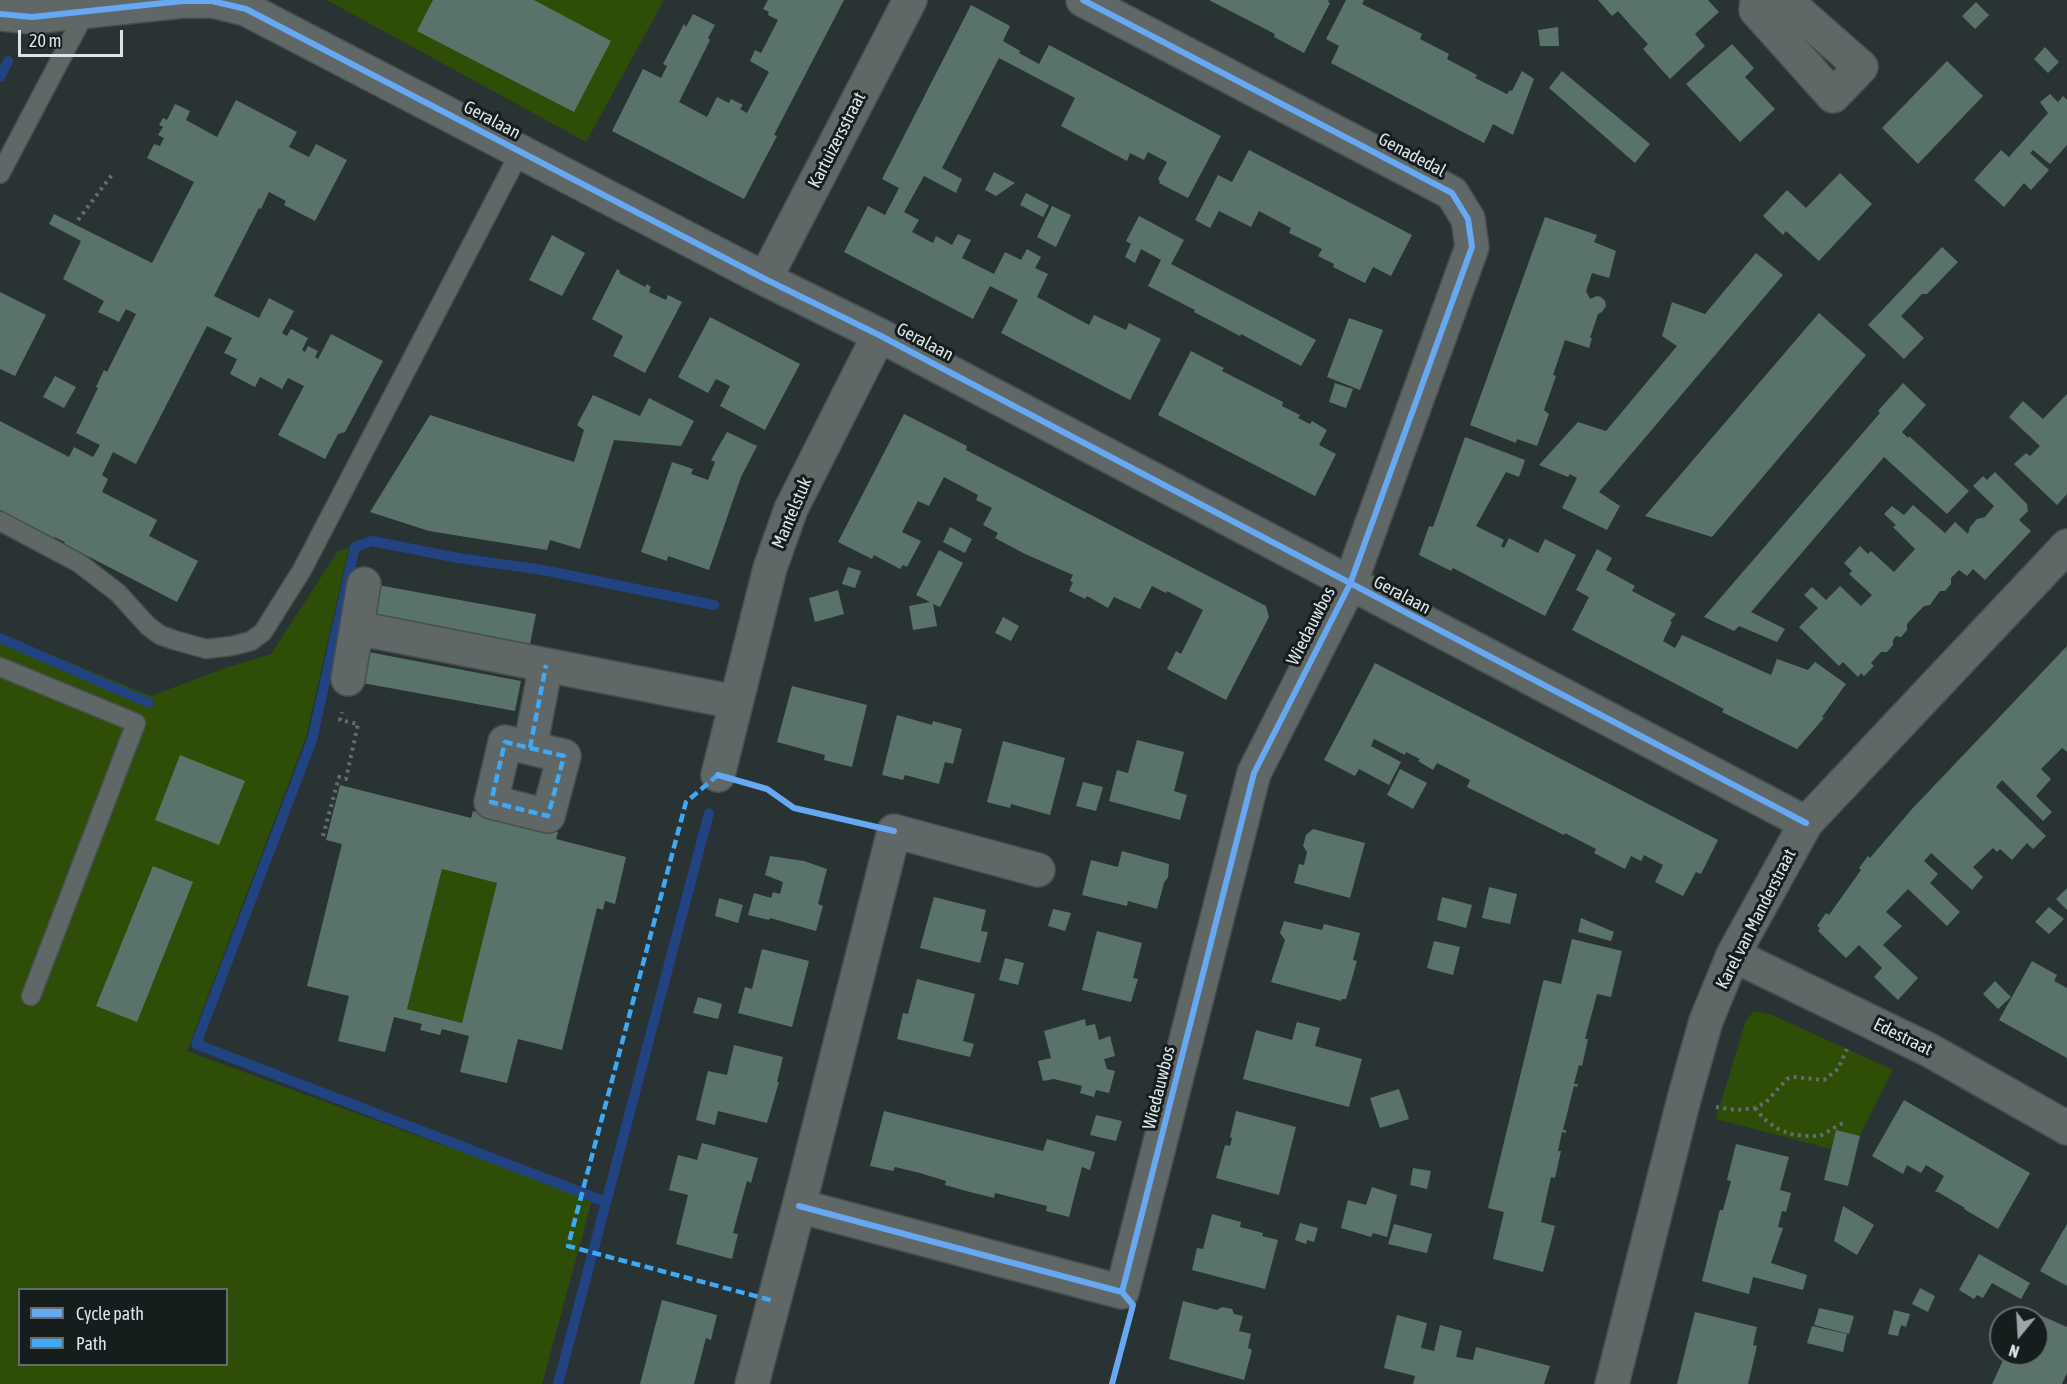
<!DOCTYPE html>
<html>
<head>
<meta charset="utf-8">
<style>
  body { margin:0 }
  #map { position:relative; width:2067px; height:1384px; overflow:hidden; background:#2a3333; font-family:"Asap Condensed",sans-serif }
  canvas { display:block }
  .legend { position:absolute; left:18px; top:1288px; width:210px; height:78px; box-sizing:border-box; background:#151d1d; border:2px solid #646d6d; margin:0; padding:8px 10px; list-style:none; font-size:18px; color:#dae5e5 }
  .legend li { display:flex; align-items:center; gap:12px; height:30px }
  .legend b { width:30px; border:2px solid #646d6d }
  .north { position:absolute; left:1989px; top:1306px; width:60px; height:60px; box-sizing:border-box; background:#151d1d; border:2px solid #646d6d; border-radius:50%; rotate:198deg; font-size:16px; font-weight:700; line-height:24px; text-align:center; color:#dae5e5 }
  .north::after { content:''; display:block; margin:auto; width:21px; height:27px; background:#9ca7a7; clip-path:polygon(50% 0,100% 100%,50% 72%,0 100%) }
  .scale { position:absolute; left:18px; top:30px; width:105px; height:27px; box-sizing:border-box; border:3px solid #dae5e5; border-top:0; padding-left:8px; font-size:18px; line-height:21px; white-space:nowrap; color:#dae5e5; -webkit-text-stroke:4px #151d1d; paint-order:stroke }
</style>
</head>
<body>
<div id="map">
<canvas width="2067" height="1384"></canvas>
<ul class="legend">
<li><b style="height:8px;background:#66a8f1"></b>Cycle path</li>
<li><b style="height:8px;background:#3fa9f5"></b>Path</li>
</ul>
<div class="north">N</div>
<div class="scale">20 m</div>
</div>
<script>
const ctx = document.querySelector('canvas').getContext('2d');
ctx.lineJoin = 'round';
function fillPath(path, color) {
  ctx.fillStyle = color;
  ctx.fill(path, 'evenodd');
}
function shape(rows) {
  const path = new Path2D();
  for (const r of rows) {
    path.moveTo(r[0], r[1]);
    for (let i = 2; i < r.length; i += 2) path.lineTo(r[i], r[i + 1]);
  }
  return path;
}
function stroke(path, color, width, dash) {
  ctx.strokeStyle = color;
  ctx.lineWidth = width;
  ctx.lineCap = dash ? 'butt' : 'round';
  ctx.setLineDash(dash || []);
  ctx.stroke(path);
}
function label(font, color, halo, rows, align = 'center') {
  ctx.font = font + ' "Asap Condensed",sans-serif';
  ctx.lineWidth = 6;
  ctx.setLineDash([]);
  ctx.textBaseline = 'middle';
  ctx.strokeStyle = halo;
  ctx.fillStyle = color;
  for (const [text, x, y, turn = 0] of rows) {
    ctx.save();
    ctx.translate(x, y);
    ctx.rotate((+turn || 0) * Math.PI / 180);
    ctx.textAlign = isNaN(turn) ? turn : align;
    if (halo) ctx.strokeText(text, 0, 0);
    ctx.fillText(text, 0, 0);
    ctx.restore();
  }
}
fillPath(shape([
  [327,0,664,0,586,142],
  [349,548,306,737,187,1051,592,1200,542,1384,0,1384,0,634,151,696,228,667,271,654,338,551],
  [20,1290,226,1290,226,1364,20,1364],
  [442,869,497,883,462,1023,407,1009],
  [1754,1011,1772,1015,1893,1070,1860,1136,1836,1130,1831,1149,1716,1119,1743,1030,1746,1021]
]), '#2e4e07');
stroke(shape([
  [0,77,8,61],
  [0,638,149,703],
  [606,1202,196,1044,312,740,355,547,372,541,458,558,543,570,714,605],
  [558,1384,709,813]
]), '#224382', 10);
fillPath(shape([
  [433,0,534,0,611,41,574,112,417,31],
  [768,0,844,0,774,135,777,136,744,199,612,131,643,69,661,78,667,66,663,64,684,24,686,27,693,14,715,25,708,38,710,40,679,102,707,117,717,97,729,103,731,99,743,105,740,109,747,113,769,72,750,61,755,50,761,53,778,20,768,15,769,12,763,9],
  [1209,0,1329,0,1328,2,1330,3,1304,53,1274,37,1275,35,1273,33],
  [1346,0,1364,0,1362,4,1422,34,1420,39,1449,54,1447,59,1477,75,1475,78,1507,94,1510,90,1512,91,1522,71,1534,79,1513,135,1493,124,1484,143,1331,63,1339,46,1326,39],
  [1598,0,1708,0,1719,12,1695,34,1705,46,1670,79,1643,49,1648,44,1633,28,1618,11,1612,16],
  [1976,2,1989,15,1975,29,1962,16],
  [971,5,1010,26,1003,41,1020,51,1019,53,1039,64,1049,45,1221,136,1188,198,1159,183,1160,181,1158,179,1167,162,1148,152,1144,160,1130,153,1127,161,1061,126,1075,98,999,58,942,168,962,179,956,193,924,176,904,212,919,220,912,232,933,243,936,236,952,245,958,234,971,240,962,258,994,274,1005,252,1021,260,1027,249,1041,257,1035,268,1048,274,1037,297,1089,325,1094,315,1126,330,1129,323,1161,339,1130,400,1001,333,1018,300,990,286,973,319,844,252,868,206,885,215,899,188,882,179],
  [1558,27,1559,46,1540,46,1538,30],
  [1732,44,1754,68,1745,77,1775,109,1740,142,1686,84],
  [2045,47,2059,62,2048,73,2034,59],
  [1947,61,1983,96,1918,164,1882,128],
  [1562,71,1650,144,1635,163,1549,88],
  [2050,94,2058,102,2063,96,2067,100,2067,145,2050,164,2033,150,2030,153,2049,170,2031,190,2024,183,2004,207,1974,180,2001,150,2009,157,2048,113,2040,102],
  [236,100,297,132,289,147,309,157,316,144,347,160,315,221,284,205,286,201,269,192,261,209,259,208,214,296,259,318,269,298,294,311,282,333,287,336,291,329,308,338,302,350,305,352,308,346,318,351,315,357,318,359,331,334,383,361,345,432,338,434,325,459,278,435,304,386,288,378,282,389,260,377,255,387,230,374,237,359,224,353,232,338,207,326,136,464,113,452,102,475,108,479,102,492,157,520,149,536,198,561,177,602,64,544,65,542,54,537,54,538,0,510,0,421,69,457,74,447,93,457,100,445,76,433,98,388,96,387,104,370,107,372,136,314,126,309,119,322,98,312,104,301,63,279,81,241,49,224,54,214,152,263,194,182,147,158,154,144,160,146,164,138,158,135,163,127,159,125,163,118,167,120,175,104,190,111,186,120,217,137],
  [1249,150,1412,235,1391,276,1373,267,1365,283,1333,267,1334,264,1318,256,1322,249,1289,233,1291,228,1259,211,1251,227,1219,211,1210,228,1195,220,1218,175,1232,182],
  [994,172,1015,183,996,196,985,190],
  [1840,173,1872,204,1819,261,1786,231,1783,235,1763,216,1787,190,1806,208],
  [1026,193,1049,205,1043,217,1020,205],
  [1052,206,1071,215,1056,247,1037,237],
  [1139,216,1184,240,1171,264,1316,340,1301,366,1241,334,1240,336,1194,312,1195,310,1148,286,1161,260,1141,249,1135,263,1125,257,1131,244,1126,241],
  [1545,217,1597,235,1594,242,1616,251,1609,278,1592,273,1586,291,1590,299,1597,296,1601,297,1605,301,1606,306,1602,312,1598,314,1590,338,1592,338,1589,348,1565,340,1553,375,1556,376,1544,410,1549,414,1537,446,1517,439,1516,443,1470,425],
  [552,235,585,253,562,296,529,280],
  [1942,247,1958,262,1927,294,1922,294,1901,316,1924,338,1904,359,1868,325],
  [1756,253,1783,275,1599,492,1620,506,1607,530,1562,508,1577,478,1570,474,1568,477,1539,465,1578,422,1606,431,1677,346,1662,336,1672,302,1705,314],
  [617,269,620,271,619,273,645,287,647,284,651,287,649,292,666,300,668,295,682,302,645,373,613,356,623,336,592,319],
  [0,292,46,315,15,376,0,369],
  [1819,313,1866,355,1712,537,1645,516],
  [710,317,800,364,765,430,720,406,730,386,716,379,708,393,678,377],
  [1349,318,1383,330,1360,390,1327,377],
  [1191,351,1224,368,1222,371,1283,402,1282,406,1300,415,1298,418,1310,424,1312,421,1327,430,1319,445,1336,454,1315,496,1158,415],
  [55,376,76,387,64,408,43,397],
  [1335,383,1353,389,1346,408,1329,402],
  [1903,383,1926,405,1902,432,1908,438,1909,436,1969,491,1947,514,1884,457,1751,612,1785,629,1777,642,1739,626,1734,631,1704,617,1880,413,1878,411],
  [2067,394,2067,494,2057,505,2014,464,2026,453,2030,456,2040,446,2009,417,2023,401,2043,419],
  [593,395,640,416,649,398,694,421,681,446,614,440,580,549,550,540,547,550,429,531,370,512,430,415,574,462,584,430,577,425],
  [904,414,967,446,966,450,1266,606,1269,617,1226,700,1167,669,1176,651,1181,654,1203,610,1167,591,1166,593,1152,586,1140,609,1114,597,1108,608,1087,596,1085,599,1069,591,1073,582,1070,581,1073,575,1025,554,995,538,998,533,983,525,992,508,976,500,978,495,944,477,929,506,918,501,902,532,921,541,907,567,903,565,900,569,874,555,872,559,838,542],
  [727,432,757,446,741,477,709,570,668,556,667,561,641,552,672,462,693,469,691,474,708,480,715,462,711,460],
  [1465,437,1525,460,1519,477,1506,472,1476,526,1504,540,1501,546,1504,548,1509,538,1538,553,1545,539,1576,555,1545,616,1453,568,1451,571,1419,555,1429,526,1433,527],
  [1995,472,2027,504,2028,511,2019,520,2031,531,1985,580,1973,569,1967,576,1959,570,1951,578,1951,584,1945,591,1940,591,1930,605,1924,606,1915,615,1907,624,1907,630,1901,637,1896,636,1893,640,1893,645,1887,652,1881,652,1871,663,1874,666,1864,676,1861,673,1858,677,1843,662,1839,666,1799,627,1818,608,1804,595,1812,587,1826,600,1840,586,1861,606,1872,595,1849,574,1852,571,1844,563,1860,546,1868,554,1871,551,1894,572,1915,549,1893,527,1896,525,1884,514,1892,506,1904,515,1913,505,1945,533,1955,522,1968,534,1970,527,1977,519,1985,517,1994,506,1973,486,1983,476,1987,480],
  [950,527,972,539,965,553,943,542],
  [1597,549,1612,558,1606,570,1635,586,1632,591,1676,614,1670,621,1672,622,1663,641,1675,648,1682,635,1771,675,1777,659,1808,670,1815,662,1846,684,1822,717,1824,718,1797,749,1722,712,1724,709,1572,630,1589,597,1576,590],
  [939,550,963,563,940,607,933,604,937,626,913,630,909,606,930,602,916,595],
  [848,567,861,571,855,588,842,584],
  [378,585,536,614,530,644,373,615],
  [838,590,844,614,815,622,809,598],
  [1003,617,1019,626,1011,641,995,633],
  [2067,646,2067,752,2062,748,2041,769,2051,779,2036,796,2052,812,2043,821,2002,780,1996,787,2046,836,2033,849,2027,843,2012,860,2000,849,1997,852,1993,848,1973,867,1983,877,1972,890,1931,853,1924,861,1938,874,1930,883,1960,912,1947,926,1908,889,1886,912,1902,926,1883,945,1918,978,1898,1000,1874,977,1882,968,1859,945,1846,958,1818,931,1820,928,1817,926,1826,913,1829,915,1861,870,1859,868,1868,856,1870,858,1912,809],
  [363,651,521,681,515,711,357,682],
  [1375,663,1718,840,1701,874,1696,872,1683,896,1655,882,1663,865,1644,855,1641,861,1631,856,1625,869,1594,853,1596,849,1565,833,1564,835,1467,787,1470,780,1437,763,1433,770,1418,761,1420,759,1406,752,1405,755,1374,739,1371,746,1401,762,1389,785,1359,769,1355,776,1324,760],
  [792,686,867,705,852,767,824,760,825,755,777,742],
  [897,715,932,725,933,721,962,729,953,764,945,762,939,784,905,775,903,780,882,775],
  [1137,740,1184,752,1174,791,1187,795,1180,820,1109,801,1117,770,1128,773],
  [1003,741,1065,758,1050,815,1011,804,1010,808,987,802],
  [180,755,245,781,219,845,155,820],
  [1400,769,1427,783,1413,809,1387,795],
  [1083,782,1103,787,1096,811,1076,806],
  [340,785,471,818,473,811,558,832,556,839,626,857,615,904,605,901,603,910,597,908,562,1050,518,1039,507,1083,460,1072,469,1036,442,1029,440,1035,420,1030,422,1024,394,1017,385,1052,338,1041,349,996,307,986,342,844,326,840],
  [442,869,497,883,462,1023,407,1009],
  [1313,829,1365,843,1350,898,1294,883,1299,864,1304,865,1307,852,1303,846,1306,835],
  [1122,851,1169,864,1168,877,1164,883,1157,909,1128,901,1127,906,1082,895,1091,860,1118,867],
  [770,856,804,861,827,869,818,904,823,906,816,931,770,918,769,920,748,915,754,893,771,898,773,892,780,894,783,882,765,875],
  [153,866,193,882,137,1022,96,1006],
  [1489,887,1517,894,1510,924,1482,918],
  [2067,888,2067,910,2056,899],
  [934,897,986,910,981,931,988,932,980,963,920,948],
  [1442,897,1472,905,1466,928,1437,920],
  [719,898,743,905,738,923,715,916],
  [2049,907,2064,919,2049,934,2035,922],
  [1053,909,1071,913,1065,931,1048,926],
  [1581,918,1614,932,1611,941,1578,932],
  [1284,921,1322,930,1324,924,1360,933,1353,960,1357,961,1346,999,1342,999,1341,1001,1271,982,1285,940,1280,933],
  [1097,931,1142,943,1133,978,1138,979,1131,1002,1082,990],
  [1572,939,1622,951,1611,997,1597,994,1585,1039,1588,1039,1582,1066,1579,1065,1574,1084,1578,1084,1577,1087,1574,1086,1563,1130,1566,1130,1566,1133,1562,1132,1558,1151,1561,1151,1555,1178,1551,1177,1541,1222,1555,1226,1543,1272,1493,1259,1504,1212,1488,1208,1543,982,1544,980,1561,984],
  [1434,941,1460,947,1453,975,1427,968],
  [762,949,809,961,792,1027,738,1013,745,987,752,989],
  [1005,958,1024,963,1018,985,999,980],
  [2032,961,2057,975,2054,981,2067,988,2067,1058,1999,1020],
  [917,979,975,994,963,1041,974,1044,970,1057,897,1039,903,1013,908,1014],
  [1995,981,2011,997,1998,1009,1983,994],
  [698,997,722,1004,718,1019,693,1013],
  [1085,1019,1086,1026,1095,1024,1099,1040,1110,1036,1115,1056,1104,1059,1107,1069,1115,1071,1109,1093,1096,1090,1094,1097,1080,1093,1082,1086,1054,1079,1043,1081,1038,1061,1051,1058,1044,1031],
  [1297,1022,1320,1028,1315,1046,1362,1059,1349,1107,1243,1079,1256,1030,1292,1040],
  [734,1045,783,1057,777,1082,779,1082,767,1123,718,1111,715,1125,696,1120,708,1071,727,1075],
  [1399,1089,1409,1119,1380,1128,1370,1098],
  [1904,1100,2030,1173,1998,1229,1964,1209,1965,1208,1938,1192,1935,1192,1944,1176,1926,1165,1921,1173,1907,1165,1903,1174,1872,1156],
  [884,1111,1043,1151,1047,1139,1095,1152,1090,1170,1082,1167,1069,1217,1046,1211,1047,1206,995,1193,994,1198,970,1192,945,1185,946,1181,920,1173,895,1167,893,1171,870,1166],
  [1236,1111,1296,1127,1279,1195,1216,1178,1225,1145,1230,1146,1232,1138,1230,1137],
  [1096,1115,1122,1121,1116,1141,1090,1135],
  [1836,1130,1860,1136,1848,1186,1824,1180],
  [702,1143,758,1158,751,1183,747,1181,733,1233,738,1234,732,1259,676,1244,688,1195,669,1190,678,1155,697,1160],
  [1736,1144,1789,1157,1780,1190,1791,1193,1786,1212,1782,1211,1778,1227,1783,1228,1771,1263,1807,1275,1803,1290,1753,1277,1749,1294,1702,1281,1719,1213,1720,1210,1723,1210,1731,1181,1727,1180],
  [1413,1168,1431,1171,1427,1189,1410,1185],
  [1372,1187,1397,1195,1387,1237,1373,1233,1371,1237,1341,1228,1348,1200,1366,1205],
  [1843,1206,1874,1225,1857,1255,1834,1241],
  [1212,1214,1241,1222,1240,1227,1263,1233,1262,1236,1278,1240,1265,1289,1192,1270,1197,1248,1203,1249],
  [1300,1223,1318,1228,1314,1242,1307,1240,1306,1244,1295,1240],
  [1394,1224,1432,1234,1427,1253,1388,1244],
  [2067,1224,2067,1286,2040,1271],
  [1979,1254,2030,1283,2021,1299,1992,1283,1983,1298,1977,1295,1974,1299,1959,1290],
  [1920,1288,1935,1296,1928,1312,1912,1304],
  [662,1300,717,1315,711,1340,706,1338,694,1384,640,1384],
  [1183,1301,1217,1310,1222,1307,1232,1309,1234,1314,1243,1316,1239,1331,1251,1334,1248,1348,1252,1350,1244,1380,1169,1359],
  [1819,1308,1854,1316,1849,1334,1814,1325],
  [1894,1310,1910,1314,1906,1327,1901,1325,1898,1336,1888,1334],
  [1695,1312,1757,1327,1753,1345,1757,1346,1748,1384,1677,1384],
  [1397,1315,1427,1323,1421,1348,1434,1351,1440,1325,1462,1331,1456,1357,1473,1360,1476,1347,1550,1366,1544,1384,1413,1384,1415,1376,1384,1368],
  [2040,1315,2067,1327,2067,1373,2062,1384,1992,1384,2006,1354,2037,1354,2037,1321],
  [1812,1326,1847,1334,1843,1352,1807,1343]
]), '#59736b');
const lane = shape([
  [0,174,86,11],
  [0,521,79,563,118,593,148,626,160,635,174,640,206,649,232,646,251,641,263,632,302,570,520,152],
  [0,667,136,723,31,996]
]);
const street = shape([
  [1757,0,1756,10,1833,96,1861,67,1785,0],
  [0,14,32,17,183,1,212,1,246,9,765,279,879,335,1806,823],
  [765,279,910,0],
  [357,628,735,702],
  [348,679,364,584],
  [530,748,564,756,548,816,491,802,505,742,530,748,546,665],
  [718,775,770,568,791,509,879,335],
  [1733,955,1929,1050,2067,1128],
  [799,1206,1122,1292,1254,773,1350,584,1472,247,1468,219,1452,193,1083,0],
  [752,1384,799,1206,894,831,1038,870],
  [1612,1384,1684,1099,1706,1021,1733,955,1806,823,2067,546]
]);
stroke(lane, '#474f4f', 21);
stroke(street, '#474f4f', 36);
stroke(shape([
  [78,220,114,172],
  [323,836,339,777,346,779,358,724,340,720,342,712],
  [1716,1107,1735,1110,1755,1108,1766,1102,1787,1079,1793,1077,1824,1080,1838,1069,1847,1049],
  [1755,1108,1763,1118,1776,1128,1790,1134,1805,1136,1820,1136,1846,1121]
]), '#666c6c', 4, [3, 4.5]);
stroke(lane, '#606767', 18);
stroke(street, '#606767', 33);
stroke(shape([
  [530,748,564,756,548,816,491,802,505,742,530,748,546,665],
  [718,775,686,802,568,1246,774,1301]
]), '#3fa9f5', 4.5, [9, 4.5]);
stroke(shape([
  [0,14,32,17,183,1,212,1,246,9,765,279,879,335,1806,823],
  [718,775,767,789,794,808,894,831],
  [799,1206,1122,1292,1254,773,1350,584,1472,247,1468,219,1452,193,1083,0],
  [1112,1384,1133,1305,1122,1292]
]), '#66a8f1', 6);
label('18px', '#dae5e5', '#151d1d', [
  ["Geralaan",492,120,28],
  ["Kartuizersstraat",837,140,-63],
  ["Genadedal",1412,155,28],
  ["Geralaan",925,342,28],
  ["Mantelstuk",792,513,-67],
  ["Geralaan",1402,595,28],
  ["Wiedauwbos",1311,626,-63],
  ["Karel van Manderstraat",1756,919,-63],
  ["Edestraat",1903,1037,26],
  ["Wiedauwbos",1159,1088,-76]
]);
</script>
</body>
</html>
